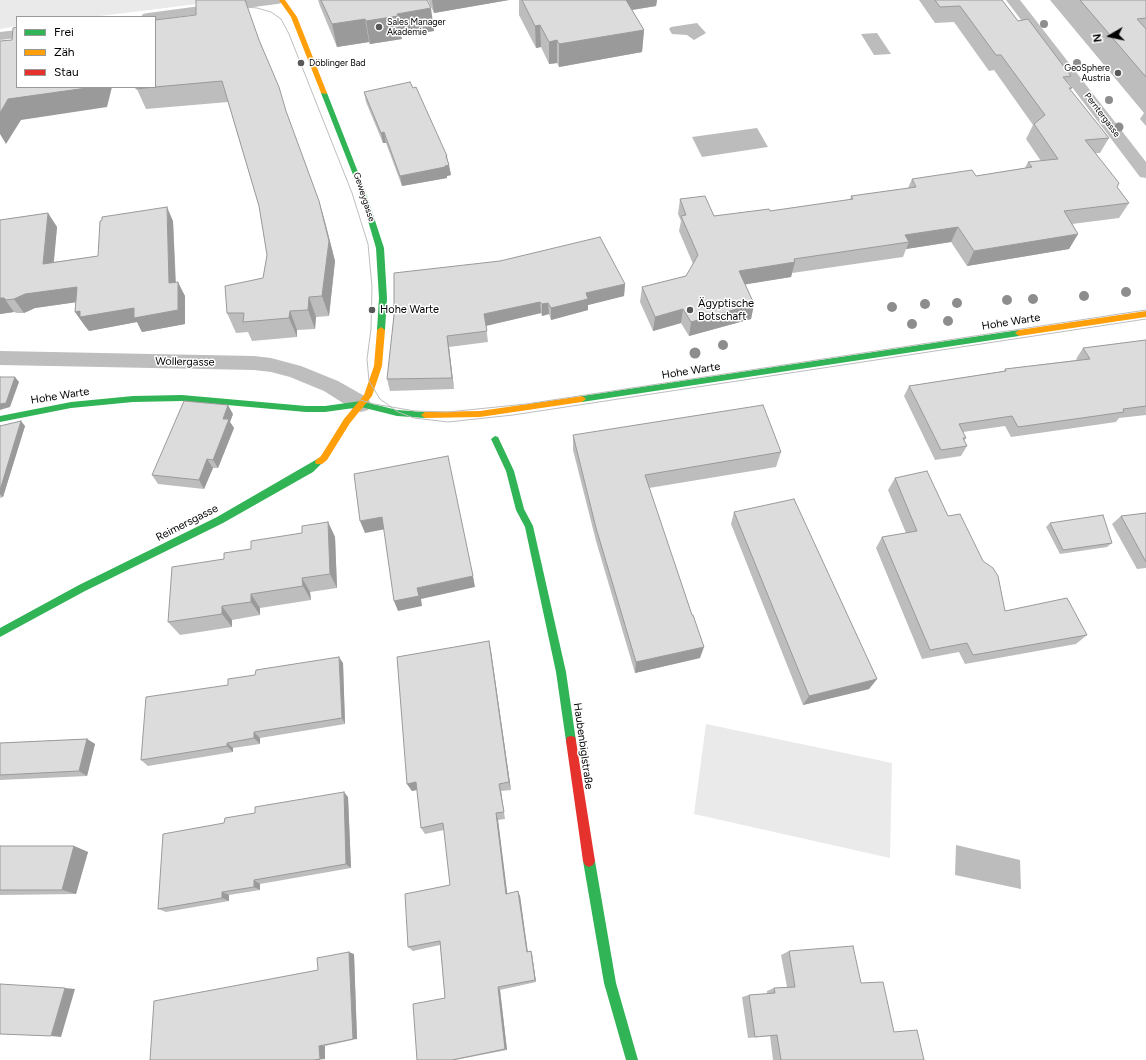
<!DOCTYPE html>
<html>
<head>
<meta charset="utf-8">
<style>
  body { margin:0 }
  #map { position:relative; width:1146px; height:1060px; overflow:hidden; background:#fff; font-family:Figtree,sans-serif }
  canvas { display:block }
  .legend { position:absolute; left:16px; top:16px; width:140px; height:72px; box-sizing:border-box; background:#fff; border:1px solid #999; margin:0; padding:5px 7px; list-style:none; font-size:12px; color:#000 }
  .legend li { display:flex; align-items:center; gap:8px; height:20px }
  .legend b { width:20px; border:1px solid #999 }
  .north { position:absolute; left:1090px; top:16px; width:40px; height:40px; -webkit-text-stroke:3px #fff; paint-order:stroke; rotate:261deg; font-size:11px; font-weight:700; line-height:16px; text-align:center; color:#000 }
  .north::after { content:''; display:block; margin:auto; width:14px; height:18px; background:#000; clip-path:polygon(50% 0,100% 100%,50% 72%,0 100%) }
</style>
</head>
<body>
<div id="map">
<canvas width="1146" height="1060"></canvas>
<ul class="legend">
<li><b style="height:5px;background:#30b455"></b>Frei</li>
<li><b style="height:5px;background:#ff9f0a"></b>Zäh</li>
<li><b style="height:5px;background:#e5322d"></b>Stau</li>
</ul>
<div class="north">N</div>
</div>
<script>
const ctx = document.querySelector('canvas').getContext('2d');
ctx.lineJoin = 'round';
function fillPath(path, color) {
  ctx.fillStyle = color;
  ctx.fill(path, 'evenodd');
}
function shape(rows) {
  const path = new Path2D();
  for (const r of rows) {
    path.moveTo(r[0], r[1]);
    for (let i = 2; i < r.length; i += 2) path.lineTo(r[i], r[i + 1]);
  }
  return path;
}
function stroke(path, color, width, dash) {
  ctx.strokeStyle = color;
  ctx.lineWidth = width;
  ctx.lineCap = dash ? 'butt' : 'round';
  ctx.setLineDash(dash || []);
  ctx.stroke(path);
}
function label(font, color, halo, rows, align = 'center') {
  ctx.font = font + ' Figtree,sans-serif';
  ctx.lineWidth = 3;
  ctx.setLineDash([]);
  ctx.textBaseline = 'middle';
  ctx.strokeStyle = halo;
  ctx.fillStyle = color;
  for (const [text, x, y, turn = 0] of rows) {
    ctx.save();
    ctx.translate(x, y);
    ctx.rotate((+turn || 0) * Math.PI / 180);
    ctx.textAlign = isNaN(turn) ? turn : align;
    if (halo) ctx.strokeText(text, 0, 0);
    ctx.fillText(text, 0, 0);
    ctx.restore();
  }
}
fillPath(shape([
  [0,0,230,0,92,17,17,17,17,26,0,29],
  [706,724,892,763,890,858,694,814]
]), '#eaeaea');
fillPath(shape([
  [697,23,706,33,694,40,687,35,672,34,669,29,671,27],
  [877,33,891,54,874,55,861,34],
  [757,128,768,147,702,157,692,137],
  [956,845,1020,860,1021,889,955,875]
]), '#bcbcbc');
fillPath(shape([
  [245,0,284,0,282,3,277,4,155,20,155,17,141,17,143,14,148,13,245,0],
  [1006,0,1020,0,1146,162,1146,178,1140,177,1006,0],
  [17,30,17,38,0,40,0,32,17,30],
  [0,351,254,356,271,358,301,366,338,381,368,398,371,404,368,410,361,412,354,410,324,391,290,377,271,372,254,370,0,365,0,351]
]), '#bebebe');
fillPath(shape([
  [324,91,327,93,365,190,384,248,387,298,385,330,381,333,377,330,379,298,376,248,359,190,321,93,324,91],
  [1019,330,1023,333,1019,336,582,402,578,399,582,396,1019,330],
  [182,395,306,406,325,406,361,401,397,410,425,412,429,415,425,418,397,416,361,407,325,412,306,412,182,401,133,402,71,408,0,422,0,416,71,402,133,396,182,395],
  [495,436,498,437,514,471,524,509,533,526,566,672,576,741,575,745,571,746,567,745,566,741,556,672,525,527,516,510,506,471,491,439,495,436],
  [319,458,322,460,323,462,313,472,223,523,85,591,0,637,0,628,79,585,217,517,319,458],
  [589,855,593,857,595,861,616,983,638,1060,626,1060,604,983,583,861,585,857,589,855]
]), '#30b455');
fillPath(shape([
  [279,0,285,0,297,17,327,93,326,94,321,93,291,17,279,0],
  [1146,311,1146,317,1019,336,1015,333,1019,330,1146,311],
  [381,327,385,330,382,366,372,396,350,423,327,460,322,464,316,464,315,462,316,460,321,456,344,419,364,395,374,366,377,330,381,327],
  [582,396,586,399,582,402,480,417,425,418,421,415,425,412,480,411,582,396]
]), '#ff9f0a');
fillPath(shape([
  [571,736,575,737,576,741,595,861,593,865,589,867,585,865,583,861,566,741,567,737,571,736]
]), '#e5322d');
stroke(shape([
  [236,6,257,8,271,12,281,19,289,34,352,193,368,244,372,287,371,329,367,359,369,381,380,399,398,412,414,418,448,422,513,415,1146,319],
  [137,17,206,8],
  [0,34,17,32],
  [0,359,241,364,261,366,301,377,350,397,374,404,415,411,448,412,526,404,1146,310]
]), '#bdbdbd', 1);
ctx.fillStyle = '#8d8d8d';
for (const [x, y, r] of [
  [1044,24,4],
  [1077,63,4],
  [1109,100,4],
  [1119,127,4.5],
  [1126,292,5],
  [1084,296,5],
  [1033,299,5],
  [1007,300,5],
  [957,303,5],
  [925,304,5],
  [892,307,5],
  [948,321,5],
  [912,324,5],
  [723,345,5],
  [695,353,5.5]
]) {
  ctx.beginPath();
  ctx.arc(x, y, r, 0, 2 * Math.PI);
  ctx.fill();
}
fillPath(shape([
  [318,0,427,0,434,31,401,36,402,39,370,44,369,42,337,47,320,6],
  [428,0,509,0,434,13],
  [519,0,657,0,656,6,632,10,644,30,642,52,559,67,557,63,549,64,541,47,536,48,519,15],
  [919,0,1002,0,1018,21,1071,76,1068,83,1072,88,1070,90,1109,138,1100,153,1096,153,1117,187,1129,203,1119,218,1072,224,1078,234,1069,249,967,266,951,242,906,249,903,257,792,273,791,277,745,284,754,304,751,319,689,336,681,323,653,331,640,302,642,287,686,276,693,264,679,231,681,221,678,214,680,199,714,216,770,211,850,200,851,196,908,188,912,179,976,176,1025,168,1028,162,1041,161,1026,139,1033,125,994,70,989,71,954,22,935,23],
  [1050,0,1146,0,1146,126,1140,119,1144,113],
  [259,40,319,201,325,222,335,261,329,316,316,317,315,329,297,330,297,337,252,341,248,332,236,333,227,313,263,278,267,255,259,206,228,102,146,109,136,87],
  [413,88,448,161,451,175,447,176,447,178,402,186,386,143,383,143,366,102,364,92],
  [48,213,57,227,54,262,98,256,173,221,176,282,185,296,185,324,142,332,137,322,89,331,85,326,75,312,76,302,35,308,24,313,17,313,14,312,0,314,0,220],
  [625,284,624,296,588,305,588,310,551,320,549,314,542,316,541,313,486,326,488,342,449,347,454,389,390,391,387,379,394,315],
  [1146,340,1146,415,1119,418,1116,422,1011,437,1005,426,963,432,966,438,964,441,967,446,961,456,935,460,904,396,909,386,1004,371,1005,369,1077,360,1076,359,1083,348],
  [233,414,230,422,234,428,218,468,213,468,204,489,158,484,152,475],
  [0,424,1,426,25,426,3,497,0,498],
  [573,435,781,452,776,467,649,488,700,658,635,673,596,541,573,450],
  [895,478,948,516,1005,611,1087,635,1076,644,965,664,959,652,922,659,876,548,882,537,906,533,888,490],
  [734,512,877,679,869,689,803,705,731,524],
  [1146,513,1146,568,1137,569,1112,524,1121,516],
  [328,522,335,537,337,588,310,592,311,600,260,608,260,615,232,620,232,627,180,635,168,622,224,559,251,549,302,533],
  [1050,523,1112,543,1107,547,1060,554,1046,527],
  [489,641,491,651,511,790,501,791,505,819,498,820,507,894,520,896,528,952,531,951,532,954,536,982,500,990,507,1050,455,1060,417,1060,445,998,440,945,413,951,408,947,450,885,444,830,425,834,421,828,417,790,412,791,407,784],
  [343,663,345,724,260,738,260,744,233,748,233,752,148,766,141,760,228,685],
  [87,739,95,744,87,776,0,780,0,743],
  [348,797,351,868,260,884,260,890,229,895,229,901,166,912,158,909,224,823],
  [0,846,74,846,88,852,76,894,0,895],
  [789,951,861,983,894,1032,924,1060,773,1060,770,1036,748,1038,742,997,749,995,767,994,767,991,774,988,787,987,781,955],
  [354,954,357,1039,325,1046,325,1059,319,1060,150,1060,318,970]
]), '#bdbdbd');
fillPath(shape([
  [432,0,509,0,434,13],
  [619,0,657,0,656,6,619,12],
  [431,8,434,31,401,36,402,39,370,44,366,21,397,14],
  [365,19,369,42,337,47,332,24],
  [540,25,541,47,536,48,535,26],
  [644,30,642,52,559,67,559,44],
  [557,40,557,63,549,64,549,42],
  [0,79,94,87,112,87,107,107,21,120,6,144,0,134],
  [384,132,386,143,383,143,381,133],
  [446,156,447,156,448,165,449,165,451,175,447,176,447,178,402,186,400,176],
  [319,201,325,222,335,261,329,316,322,296],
  [167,207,173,221,176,297,169,283],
  [48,213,57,227,52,278,43,264],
  [958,227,951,242,906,249,909,242,905,235],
  [1078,234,1069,249,967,266,974,251],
  [795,262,791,277,736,286,739,271],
  [178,282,185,296,185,324,142,332,137,322,89,331,85,326,75,312],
  [625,284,624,296,588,305,588,310,551,320,551,308,586,293],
  [77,287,85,301,35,308,24,313,14,299,25,294],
  [309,297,316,317,315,329,308,310],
  [0,298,4,298,14,312,0,314],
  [540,302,541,313,485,326,484,314],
  [548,303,549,314,542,316,542,304],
  [754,304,751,319,689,336,691,322],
  [683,309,681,323,653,331,655,317],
  [290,311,297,330,297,337,289,318],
  [447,336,449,347,454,389,452,378],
  [15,377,19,382,10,407,0,410,0,404],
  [228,405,233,414,230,422,234,428,218,468,213,460,223,419],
  [21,421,25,426,3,497,0,494,0,490],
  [207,459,213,468,204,489,199,480],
  [382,517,386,529,365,533,360,521],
  [328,522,335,537,337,588,330,574],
  [473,576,475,587,421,599,422,606,398,611,394,601,417,588],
  [302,578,310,592,311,600,303,586],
  [251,594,260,608,260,615,251,602],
  [222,606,232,620,232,627,222,614],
  [489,641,491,651,511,790,509,782],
  [704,647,700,658,635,673,636,662],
  [339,657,343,663,345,724,342,718],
  [877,679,869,689,803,705,809,696],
  [254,732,260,738,260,744,254,738],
  [87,739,95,744,87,776,79,771],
  [227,743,233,748,233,752,227,746],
  [416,782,420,789,412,791,407,784],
  [499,784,501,791,505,819,504,812],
  [344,792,348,797,351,868,346,864],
  [496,813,498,820,508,899,506,894],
  [74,846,88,852,76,894,62,890],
  [254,880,260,884,260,890,254,887],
  [518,891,520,896,528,955,527,952],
  [222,892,229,895,229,901,222,898],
  [531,951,532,954,536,982,535,980],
  [349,952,354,954,357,1039,353,1039],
  [498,987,500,990,507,1050,505,1049],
  [65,988,75,989,61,1037,51,1036],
  [319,1046,325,1046,325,1059,320,1059]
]), '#9a9a9a');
const building = shape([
  [196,0,245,0,259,40,279,87,286,111,319,201,329,241,322,296,309,297,308,310,290,311,289,318,243,322,244,313,227,313,225,286,263,278,267,255,259,206,222,81,155,87,155,20,196,15,196,0],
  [321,0,427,0,431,8,397,14,398,16,366,21,365,19,332,24,321,0],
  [522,0,626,0,644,30,559,44,557,40,549,42,540,25,535,26,522,0],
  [935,0,1002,0,1018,21,1028,19,1071,76,1063,77,1072,88,1069,88,1109,138,1085,140,1119,183,1117,187,1129,203,1064,211,1078,234,974,251,958,227,905,235,909,242,794,259,795,262,739,271,754,304,691,322,683,309,655,317,642,287,686,276,698,255,681,216,686,215,680,199,705,196,714,216,769,209,770,211,853,199,851,196,916,187,912,179,972,170,976,176,1032,167,1028,162,1058,159,1034,124,1045,115,1001,55,996,55,960,6,940,7,935,0],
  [1080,0,1146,0,1146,18,1137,19,1146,29,1146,77,1080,0],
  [17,27,17,87,94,87,8,99,0,113,0,41,12,40,13,28,17,27],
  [410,82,413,88,416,87,447,156,446,156,449,165,445,166,445,167,400,176,384,132,381,133,364,92,410,82],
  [136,87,154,87,136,89,136,87],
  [167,207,169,283,178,282,178,310,134,318,134,308,80,317,80,311,75,312,77,287,25,294,14,299,6,300,4,298,0,298,0,220,48,213,43,264,98,256,100,221,102,220,102,217,167,207],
  [600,237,625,284,586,293,588,299,551,308,548,303,542,304,540,302,484,314,487,331,447,336,452,378,387,379,394,315,394,273,500,261,600,237],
  [1146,340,1146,406,1123,409,1124,412,1018,427,1012,416,959,424,966,438,963,438,967,446,941,450,909,386,1006,371,1005,369,1090,359,1083,348,1146,340],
  [0,377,15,377,6,403,0,404,0,377],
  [184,401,228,405,223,419,229,419,213,460,207,459,199,480,152,475,184,401],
  [763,405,781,452,645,475,692,615,693,615,704,647,636,662,596,528,573,435,763,405],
  [21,421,0,490,0,426,21,421],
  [448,456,473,576,417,588,419,596,394,601,382,517,360,521,354,474,448,456],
  [927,471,948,516,960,514,983,561,993,568,998,576,1005,611,1067,598,1087,635,973,655,967,643,930,650,882,537,917,531,895,478,927,471],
  [794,499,877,679,809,696,734,512,794,499],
  [1146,513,1146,562,1121,516,1146,513],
  [1103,515,1112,543,1063,550,1050,523,1103,515],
  [328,522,330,574,302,578,303,586,251,594,251,602,222,606,222,614,168,622,172,567,224,559,224,553,251,549,251,541,302,533,302,526,328,522],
  [489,641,509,782,499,784,504,812,496,813,506,894,518,891,527,952,531,951,535,980,498,987,505,1049,452,1060,417,1060,413,1004,445,998,440,941,408,947,405,894,450,885,443,823,421,828,416,782,407,784,397,657,489,641],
  [339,657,342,718,254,732,254,738,227,743,227,746,141,760,146,697,228,685,228,679,255,675,256,670,339,657],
  [87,739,79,771,0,775,0,743,87,739],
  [344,792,346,864,254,880,254,887,222,892,222,898,158,909,163,834,224,823,225,818,255,813,255,807,344,792],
  [0,846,74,846,62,890,0,890,0,846],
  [853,946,861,983,883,982,894,1032,917,1030,924,1060,781,1060,777,1035,755,1037,749,995,775,993,774,988,795,987,789,951,853,946],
  [349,952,353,1039,319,1046,320,1059,314,1060,150,1060,154,1001,318,970,317,958,349,952],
  [0,984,65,988,51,1036,0,1034,0,984]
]);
fillPath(building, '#dcdcdc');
stroke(building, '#9a9a9a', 1);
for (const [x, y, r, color] of [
  [379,27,4,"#595959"],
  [301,63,4,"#595959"],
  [1118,73,4,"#595959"],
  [372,310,4,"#595959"],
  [690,310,4,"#595959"]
]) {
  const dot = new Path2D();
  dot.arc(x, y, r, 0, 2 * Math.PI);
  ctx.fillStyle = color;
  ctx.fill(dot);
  stroke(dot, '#fff', 1.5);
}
label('9px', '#000', '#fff', [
  ["Sales Manager",387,22],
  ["Akademie",387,32],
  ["Döblinger Bad",309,63],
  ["GeoSphere",1110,68,"right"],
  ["Austria",1110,78,"right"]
], 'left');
label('9px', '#000', '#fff', [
  ["Perntergasse",1102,115,53],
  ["Geweygasse",364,197,72]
]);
label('11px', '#000', '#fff', [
  ["Ägyptische",698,304],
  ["Botschaft",698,317],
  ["Hohe Warte",380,310]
], 'left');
label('11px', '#000', '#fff', [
  ["Hohe Warte",1011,322,-9],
  ["Wollergasse",185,362,1],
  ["Hohe Warte",691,371,-9],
  ["Hohe Warte",60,396,-9],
  ["Reimersgasse",187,523,-27],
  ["Haubenbiglstraße",583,746,82]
]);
</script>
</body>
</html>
